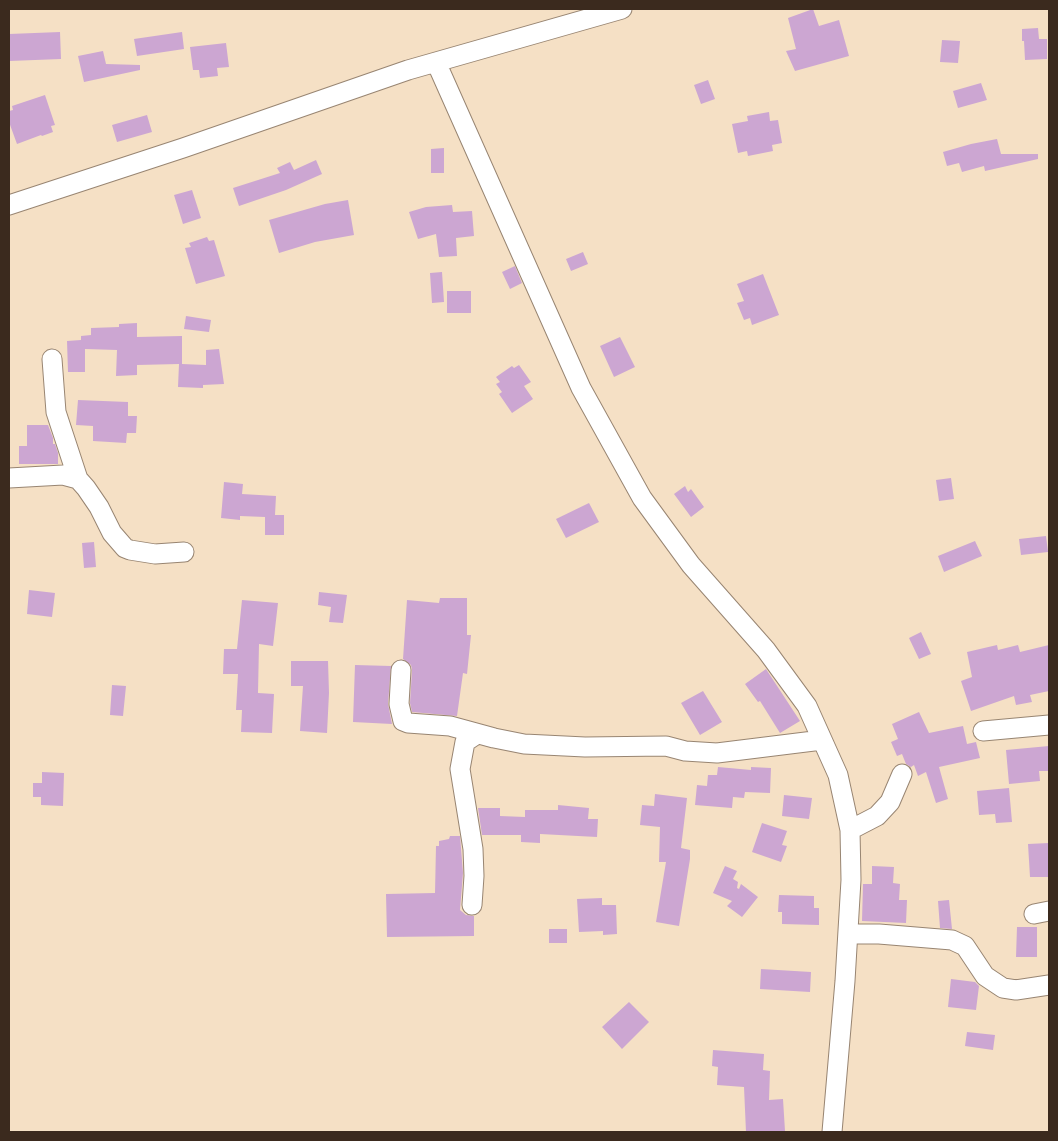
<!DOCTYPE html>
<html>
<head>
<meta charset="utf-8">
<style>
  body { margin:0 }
  #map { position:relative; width:1058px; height:1141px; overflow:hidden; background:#f5e0c5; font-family:"IM FELL Double Pica",serif }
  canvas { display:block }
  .frame { position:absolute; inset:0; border:10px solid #3b2a1e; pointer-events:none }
</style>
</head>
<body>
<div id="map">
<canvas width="1058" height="1141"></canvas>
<div class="frame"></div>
</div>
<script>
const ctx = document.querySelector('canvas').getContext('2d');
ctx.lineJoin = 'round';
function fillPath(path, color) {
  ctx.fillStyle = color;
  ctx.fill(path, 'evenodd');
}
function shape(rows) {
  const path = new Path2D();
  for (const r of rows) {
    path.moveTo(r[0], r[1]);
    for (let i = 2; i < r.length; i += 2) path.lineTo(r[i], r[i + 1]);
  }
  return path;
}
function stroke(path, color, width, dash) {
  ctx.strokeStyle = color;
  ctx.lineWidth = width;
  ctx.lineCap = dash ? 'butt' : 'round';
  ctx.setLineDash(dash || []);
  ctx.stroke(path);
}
fillPath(shape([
  [813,9,819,26,839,20,849,56,795,71,786,51,796,49,788,18],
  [1038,28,1039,39,1047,39,1047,59,1025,60,1024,41,1022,41,1022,29],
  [60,32,61,59,9,61,9,34],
  [182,32,184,49,137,56,134,39],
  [942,40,960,41,958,63,940,62],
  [226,43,229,67,217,68,218,76,200,78,199,70,193,70,190,47],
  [103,51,106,64,140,65,140,70,84,82,78,56],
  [708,80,715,99,701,104,694,85],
  [981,83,987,100,958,108,953,91],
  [45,95,55,125,51,126,53,132,42,136,41,135,17,144,9,122,9,111,13,110,12,106],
  [769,112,770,121,778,120,782,143,772,145,773,151,748,156,747,151,738,153,732,124,748,121,747,116],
  [147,115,152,132,117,142,112,125],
  [997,139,1001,154,1038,154,1038,159,985,171,984,166,962,172,959,163,947,166,943,152,971,144],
  [444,148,444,173,431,173,431,149],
  [316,160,322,174,286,190,239,206,233,188,280,173,277,168,290,162,294,170],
  [192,190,201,218,183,224,174,195],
  [348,200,354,235,315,242,279,253,269,220,325,204],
  [452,205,453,212,472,211,474,236,456,238,457,256,439,257,436,234,418,239,409,212,426,207],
  [207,237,209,241,214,240,225,276,196,284,185,248,191,247,189,243],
  [583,252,588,264,571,271,566,259],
  [515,266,522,283,510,289,502,272],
  [442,272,444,302,432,303,430,273],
  [763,274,779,315,752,325,750,318,744,320,737,303,744,301,737,284],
  [447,291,471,291,471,313,447,313],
  [186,316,211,320,209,332,184,329],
  [137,323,137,337,182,336,182,364,206,365,206,350,219,349,224,384,203,385,203,388,178,387,179,364,137,365,137,375,116,376,117,350,85,349,85,372,68,372,67,341,81,340,81,336,91,335,91,328,119,327,119,324],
  [620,337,635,367,614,377,600,346],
  [519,365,531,382,524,386,533,399,512,413,499,394,502,392,496,384,500,382,496,377,512,366,514,368],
  [78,400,128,402,128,416,137,416,136,433,127,433,126,443,93,441,93,426,76,425],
  [27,425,48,425,53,438,53,444,55,444,58,453,58,464,19,464,19,446,27,446],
  [951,478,954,499,939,501,936,480],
  [224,482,243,484,242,494,276,496,275,515,284,515,284,535,265,535,265,517,240,516,240,520,221,518],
  [685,486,688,492,691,489,704,507,691,517,674,494],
  [589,503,599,522,566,538,556,519],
  [1046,536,1048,552,1021,555,1019,539],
  [975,541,982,556,944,572,938,556],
  [94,542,96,567,84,568,82,543],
  [29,590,55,593,52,617,27,614],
  [319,592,347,595,343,623,329,622,331,607,318,605],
  [440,598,467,598,467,635,471,635,467,674,463,673,457,716,412,712,410,703,412,670,411,665,403,659,407,600,439,603],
  [242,600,278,603,273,646,259,644,258,693,274,694,272,733,241,732,242,710,236,710,238,674,223,674,224,649,237,649],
  [921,632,931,654,919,659,909,638],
  [997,645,998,650,1018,645,1020,652,1049,645,1049,691,1030,695,1032,702,1016,705,1014,696,971,711,961,681,972,677,967,652],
  [291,661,328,661,329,693,327,733,300,731,303,686,291,686],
  [355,665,391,666,388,704,392,724,353,722],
  [766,669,800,721,780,733,760,701,758,702,745,684],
  [112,685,126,686,123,716,110,715],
  [703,691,722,722,700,735,681,703],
  [919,712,929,733,963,726,967,744,976,742,980,758,939,767,948,799,936,803,926,772,918,776,914,765,911,767,906,764,902,754,897,756,891,742,898,739,892,724],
  [1049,746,1049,771,1039,771,1040,781,1009,784,1006,750],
  [718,767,751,770,751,767,771,768,770,793,745,792,744,798,733,797,732,808,695,805,697,785,707,786,708,775,717,775],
  [42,772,64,773,63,806,41,805,41,797,33,797,33,783,42,783],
  [1009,788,1012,822,996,823,995,814,979,815,977,791],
  [655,794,687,798,681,848,690,850,690,859,679,926,656,922,666,862,659,862,660,827,640,825,642,805,654,806],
  [784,795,812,798,809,819,782,816],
  [558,805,589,808,588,819,598,819,597,837,540,834,540,843,521,842,521,835,482,835,478,808,500,808,500,816,525,817,525,810,558,810],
  [762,823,787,831,782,845,787,846,781,862,752,852],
  [450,836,460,836,463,873,460,910,466,915,474,916,474,936,387,937,386,894,435,893,436,846,439,846,439,841,449,839],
  [1049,843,1049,877,1030,877,1028,844],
  [725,866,737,871,733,879,738,882,737,888,739,889,741,884,758,897,742,917,727,906,732,901,713,893],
  [872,866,894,867,893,883,900,884,899,900,907,900,906,923,862,921,863,884,872,884],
  [779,895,814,896,814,908,819,908,819,925,782,924,782,912,778,912],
  [602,898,602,905,616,905,617,934,603,935,603,931,579,932,577,899],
  [949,900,952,929,940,928,938,901],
  [1017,927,1037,927,1037,957,1016,957],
  [549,929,567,929,567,943,549,943],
  [761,969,811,972,810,992,760,989],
  [951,979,975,982,979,986,976,1010,948,1007],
  [629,1002,649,1022,622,1049,602,1027],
  [967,1032,995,1035,993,1050,965,1046],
  [713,1050,764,1054,763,1070,770,1071,769,1100,783,1099,785,1131,746,1132,744,1087,717,1085,718,1067,712,1066]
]), '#cca6d2');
const street = shape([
  [436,62,581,388,642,498,691,565,766,650,807,706,838,775,850,830,851,880,845,981,832,1132],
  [9,205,183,148,408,70,622,9],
  [52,359,56,412,78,479],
  [9,478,63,475,78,479,86,488,99,507,112,533,125,548,130,550,155,554,184,552],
  [401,670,399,704,403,721,408,723,450,726,494,738,524,744,585,747,666,746,685,751,717,753,822,740],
  [983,731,1049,725],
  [850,830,877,816,890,802,902,774],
  [472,905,474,876,473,849,460,769,465,742,477,734],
  [1034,914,1049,911],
  [848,934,879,934,952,940,965,946,985,976,1003,988,1016,990,1049,985]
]);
stroke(street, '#988572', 21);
stroke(street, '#fff', 19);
</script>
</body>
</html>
